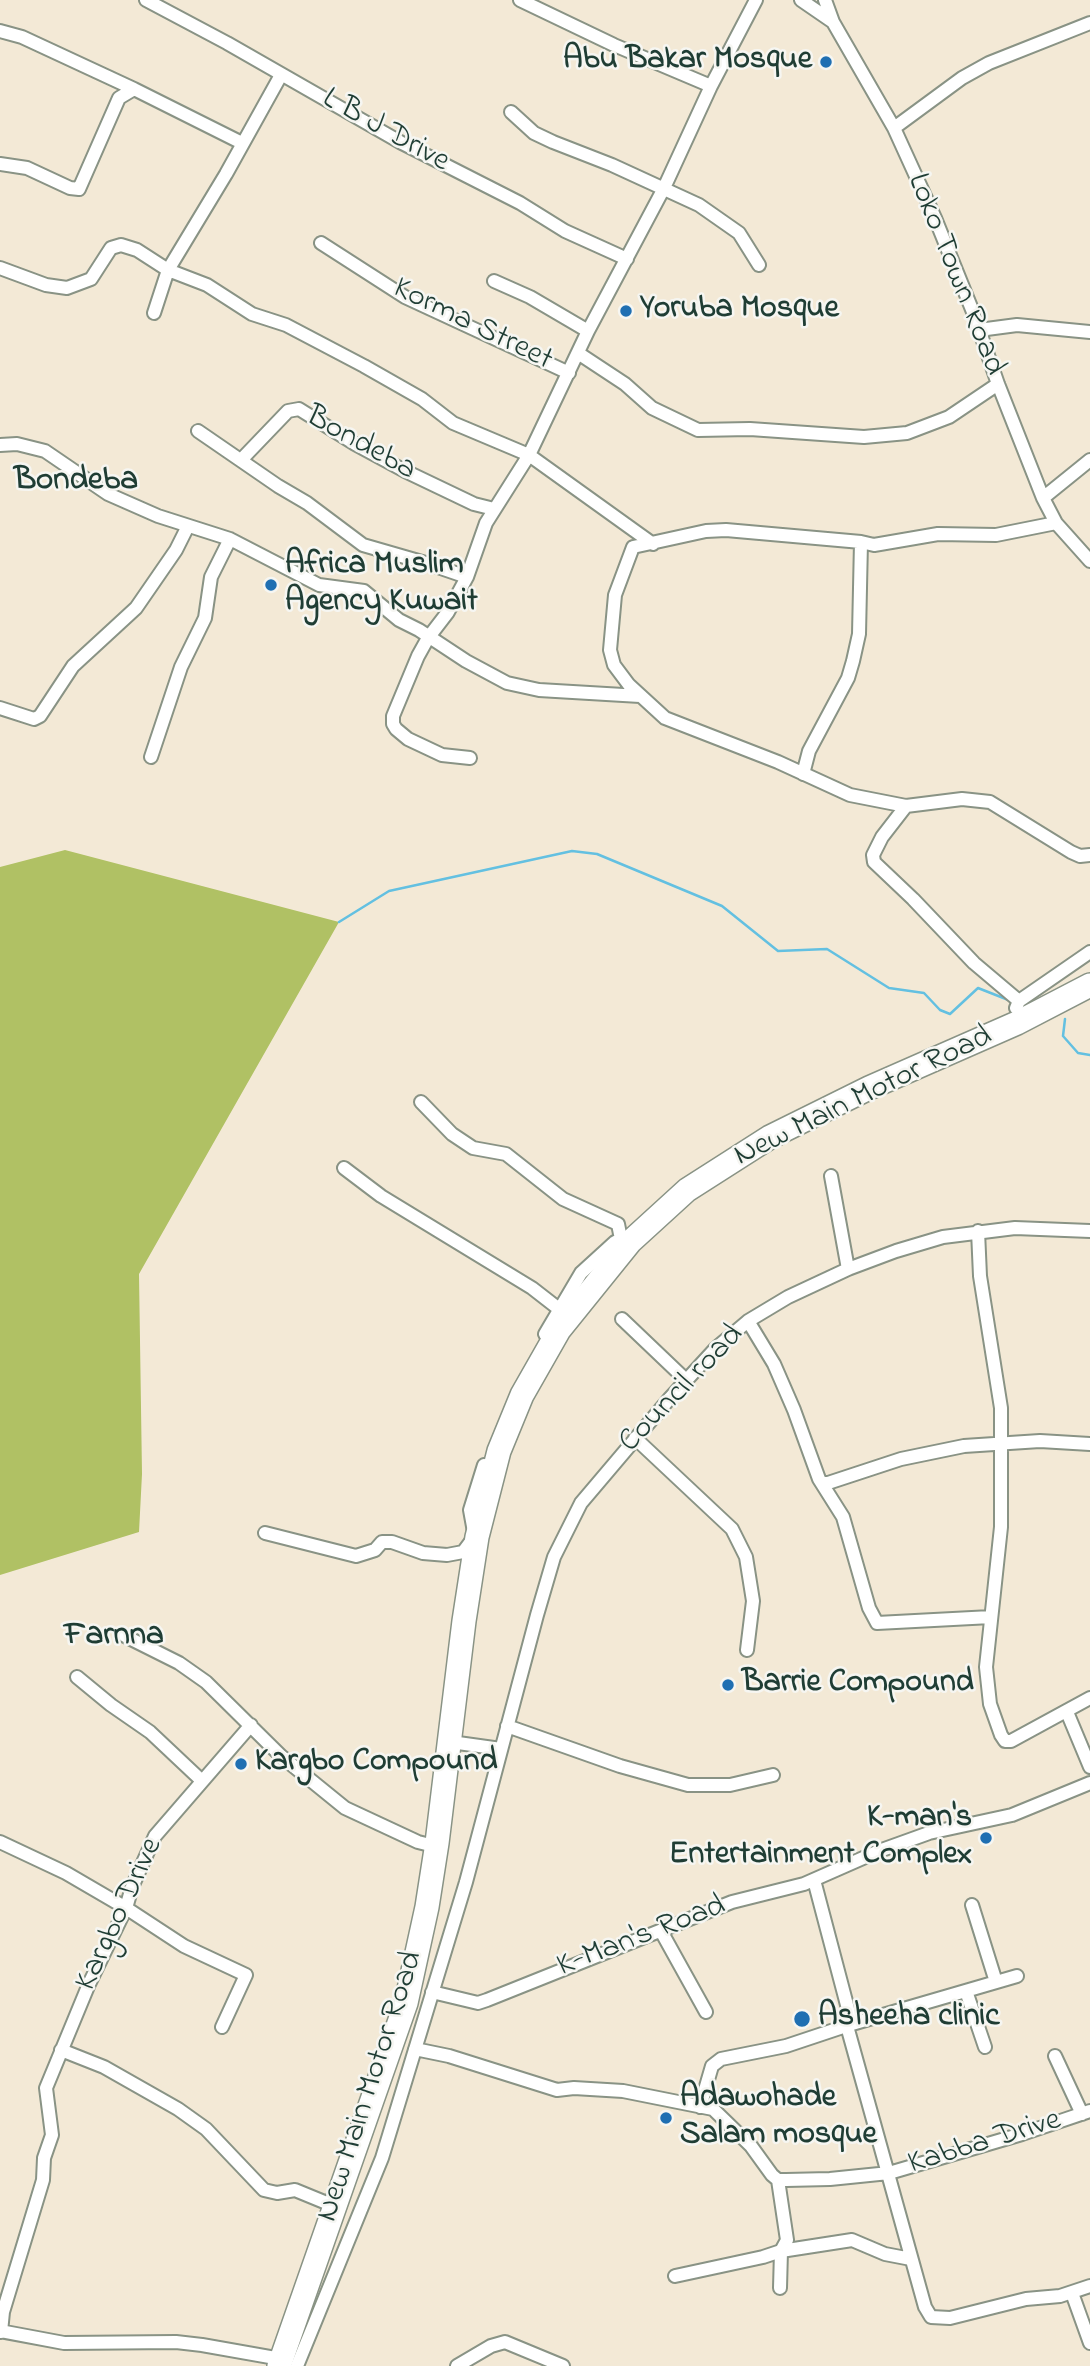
<!DOCTYPE html>
<html>
<head>
<meta charset="utf-8">
<style>
  body { margin:0 }
  canvas { display:block; background:#f3e9d6 }
</style>
</head>
<body>
<canvas width="1090" height="2366"></canvas>
<script>
const ctx = document.querySelector('canvas').getContext('2d');
ctx.lineJoin = 'round';
function fillPath(path, color) {
  ctx.fillStyle = color;
  ctx.fill(path, 'evenodd');
}
function shape(rows) {
  const path = new Path2D();
  for (const r of rows) {
    path.moveTo(r[0], r[1]);
    for (let i = 2; i < r.length; i += 2) path.lineTo(r[i], r[i + 1]);
  }
  return path;
}
function stroke(path, color, width, dash) {
  ctx.strokeStyle = color;
  ctx.lineWidth = width;
  ctx.lineCap = dash ? 'butt' : 'round';
  ctx.setLineDash(dash || []);
  ctx.stroke(path);
}
function label(font, color, halo, rows, align = 'center') {
  ctx.font = font + ' "Indie Flower",sans-serif';
  ctx.lineWidth = 5;
  ctx.setLineDash([]);
  ctx.textBaseline = 'middle';
  ctx.strokeStyle = halo;
  ctx.fillStyle = color;
  for (const [text, x, y, turn = 0] of rows) {
    ctx.save();
    ctx.translate(x, y);
    ctx.rotate((+turn || 0) * Math.PI / 180);
    ctx.textAlign = isNaN(turn) ? turn : align;
    if (halo) ctx.strokeText(text, 0, 0);
    ctx.fillText(text, 0, 0);
    ctx.restore();
  }
}
fillPath(shape([
  [65,850,339,922,139,1274,142,1474,139,1532,0,1575,0,867]
]), '#b0c164');
stroke(shape([
  [339,922,389,891,572,851,597,854,722,906,778,951,827,949,889,988,924,993,940,1010,950,1014,978,988,1011,1001],
  [1065,1019,1063,1036,1078,1053,1090,1055]
]), '#63c0e1', 2.5);
const street = shape([
  [146,0,227,43,400,142,520,203,565,231,627,259],
  [520,0,614,45,711,86],
  [801,0,833,22,894,128,935,218,973,312,998,384,1043,498,1056,523,1090,561],
  [825,0,833,22],
  [0,31,22,37,134,89,242,143],
  [511,112,534,133,553,142,612,165,699,205,739,233,759,265],
  [894,128,962,78,989,63,1090,23],
  [0,164,27,168,70,188,79,189,119,98,134,89],
  [321,243,405,297,569,373],
  [0,268,46,285,67,288,91,279,111,248,121,245,137,250,168,270,207,285,252,314,286,325,364,366,422,399,453,423,529,455,653,544],
  [494,281,530,297,588,331],
  [154,313,168,270,226,174,281,75],
  [979,330,1017,325,1090,332],
  [578,353,625,384,652,408,698,430,750,429,864,437,907,433,949,417,998,384],
  [198,431,278,486,307,503,363,545,429,564,467,577],
  [0,445,17,444,45,451,108,494,158,516,230,539,319,585,364,591,399,620,419,630,466,661,507,683,539,690,640,696],
  [241,460,288,411,299,409,355,444,405,471,474,504,494,509],
  [1043,498,1090,460],
  [1056,523,996,535,938,534,874,545,861,542,726,530,706,531,633,547,615,595,610,650,614,665,629,685,665,718,778,762,850,795,906,806,962,799,990,802,1071,852,1080,856,1090,855],
  [0,708,34,719,40,716,73,666,136,608,176,550,188,526],
  [151,757,181,667,205,618,211,577,230,539],
  [470,758,442,755,408,739,396,729,393,724,393,716,418,656,428,638,448,612,467,577,486,523,529,455,588,331,664,188,711,86,756,0],
  [803,774,809,751,848,678,853,661,859,634,861,542],
  [906,806,882,837,873,855,874,862,913,899,974,963,1019,1001],
  [1016,1008,1019,1001,1090,952],
  [421,1102,452,1134,473,1148,506,1154,563,1199,618,1224,621,1239],
  [344,1168,381,1196,532,1288,559,1309],
  [831,1176,848,1269],
  [978,1231,980,1276,1001,1408,1001,1527,986,1667,990,1704,1001,1735,1005,1741,1011,1741,1090,1698],
  [622,1319,686,1380],
  [748,1321,774,1364,794,1410,819,1479,843,1517,869,1608,877,1623,991,1617],
  [545,1334,581,1273,615,1242,621,1239,630,1242],
  [635,1438,732,1529,746,1557,753,1601,747,1650],
  [822,1483,828,1483,901,1459,964,1446,1040,1441,1090,1444],
  [474,1532,470,1510,484,1465],
  [265,1533,356,1556,375,1550,382,1542,392,1542,423,1553,447,1555,463,1552,472,1540],
  [125,1636,179,1663,206,1682,281,1756,345,1808,418,1842,426,1844,437,1843],
  [77,1677,111,1705,150,1732,201,1780],
  [1067,1712,1090,1767],
  [507,1726,620,1766,688,1785,730,1785,773,1775],
  [458,1743,501,1749],
  [0,1842,66,1873,126,1908,184,1946,246,1975,222,2027],
  [814,1880,852,2024],
  [972,1905,996,1982],
  [661,1931,706,2012],
  [966,1991,985,2047],
  [432,1992,478,2003,487,2000,732,1902,804,1884,879,1851,929,1833,1012,1815,1090,1783],
  [847,2026,925,2307,931,2317,950,2318,1026,2299,1060,2296,1090,2286],
  [415,2049,449,2056,557,2090,574,2088,623,2091,713,2109,751,2146,772,2175,778,2180,786,2180,830,2179,889,2173,1022,2134,1090,2111],
  [61,2050,104,2067,178,2109,206,2129,264,2190,277,2193,295,2190,334,2206],
  [1055,2056,1082,2114],
  [700,2107,712,2066,721,2059,786,2046,852,2024,1017,1976],
  [675,2276,763,2257,781,2251,787,2240,778,2180],
  [780,2288,781,2251,852,2240,885,2254,911,2259],
  [1072,2293,1090,2343],
  [0,2331,64,2343,176,2342,202,2345,281,2359],
  [1,2332,3,2312,43,2180,44,2158,52,2135,46,2088,89,1984,126,1908,132,1887,155,1836,251,1725],
  [297,2366,382,2158,466,1882,537,1615,554,1557,581,1503,670,1398,716,1348,748,1321,788,1297,848,1269,896,1251,943,1237,1015,1228,1090,1231],
  [457,2366,491,2346,505,2342,563,2366]
]);
const highway = shape([
  [279,2366,406,2003,427,1907,437,1843,464,1621,477,1537,499,1451,522,1395,559,1330,630,1242,687,1190,770,1137,869,1088,1017,1023,1090,985]
]);
stroke(street, '#899385', 16);
stroke(highway, '#899385', 26);
stroke(street, '#fff', 12);
stroke(highway, '#fff', 23);
for (const [x, y, r, color] of [
  [826,62,7,"#1f6fb2"],
  [626,311,7,"#1f6fb2"],
  [271,585,7,"#1f6fb2"],
  [728,1685,7,"#1f6fb2"],
  [241,1764,7,"#1f6fb2"],
  [986,1838,7,"#1f6fb2"],
  [802,2019,9,"#1f6fb2"],
  [666,2118,7,"#1f6fb2"]
]) {
  const dot = new Path2D();
  dot.arc(x, y, r, 0, 2 * Math.PI);
  ctx.fillStyle = color;
  ctx.fill(dot);
  stroke(dot, '#f6f6f2', 2.5);
}
label('bold 32px', '#1f3d34', '#f6f6f2', [
  ["Abu Bakar Mosque",812,62,"right"],
  ["Yoruba Mosque",640,311],
  ["Africa Muslim",285,567],
  ["Agency Kuwait",285,604],
  ["Barrie Compound",742,1685],
  ["Kargbo Compound",255,1764],
  ["K-man's",972,1820,"right"],
  ["Entertainment Complex",972,1857,"right"],
  ["Asheeha clinic",818,2019],
  ["Adawohade",680,2100],
  ["Salam mosque",680,2137]
], 'left');
label('32px', '#1f3d34', '#f6f6f2', [
  ["L B J Drive",385,132,29],
  ["Loko Town Road",954,275,68],
  ["Korma Street",472,326,26],
  ["Bondeba",360,445,29],
  ["New Main Motor Road",864,1098,-26],
  ["Council road",683,1390,-46],
  ["Kargbo Drive",121,1915,-65],
  ["K-Man's Road",642,1938,-21],
  ["New Main Motor Road",372,2087,-72],
  ["Kabba Drive",985,2144,-17]
]);
label('bold 33px', '#1f3d34', '#f6f6f2', [
  ["Bondeba",76,483],
  ["Farnna",114,1638]
]);
</script>
</body>
</html>
